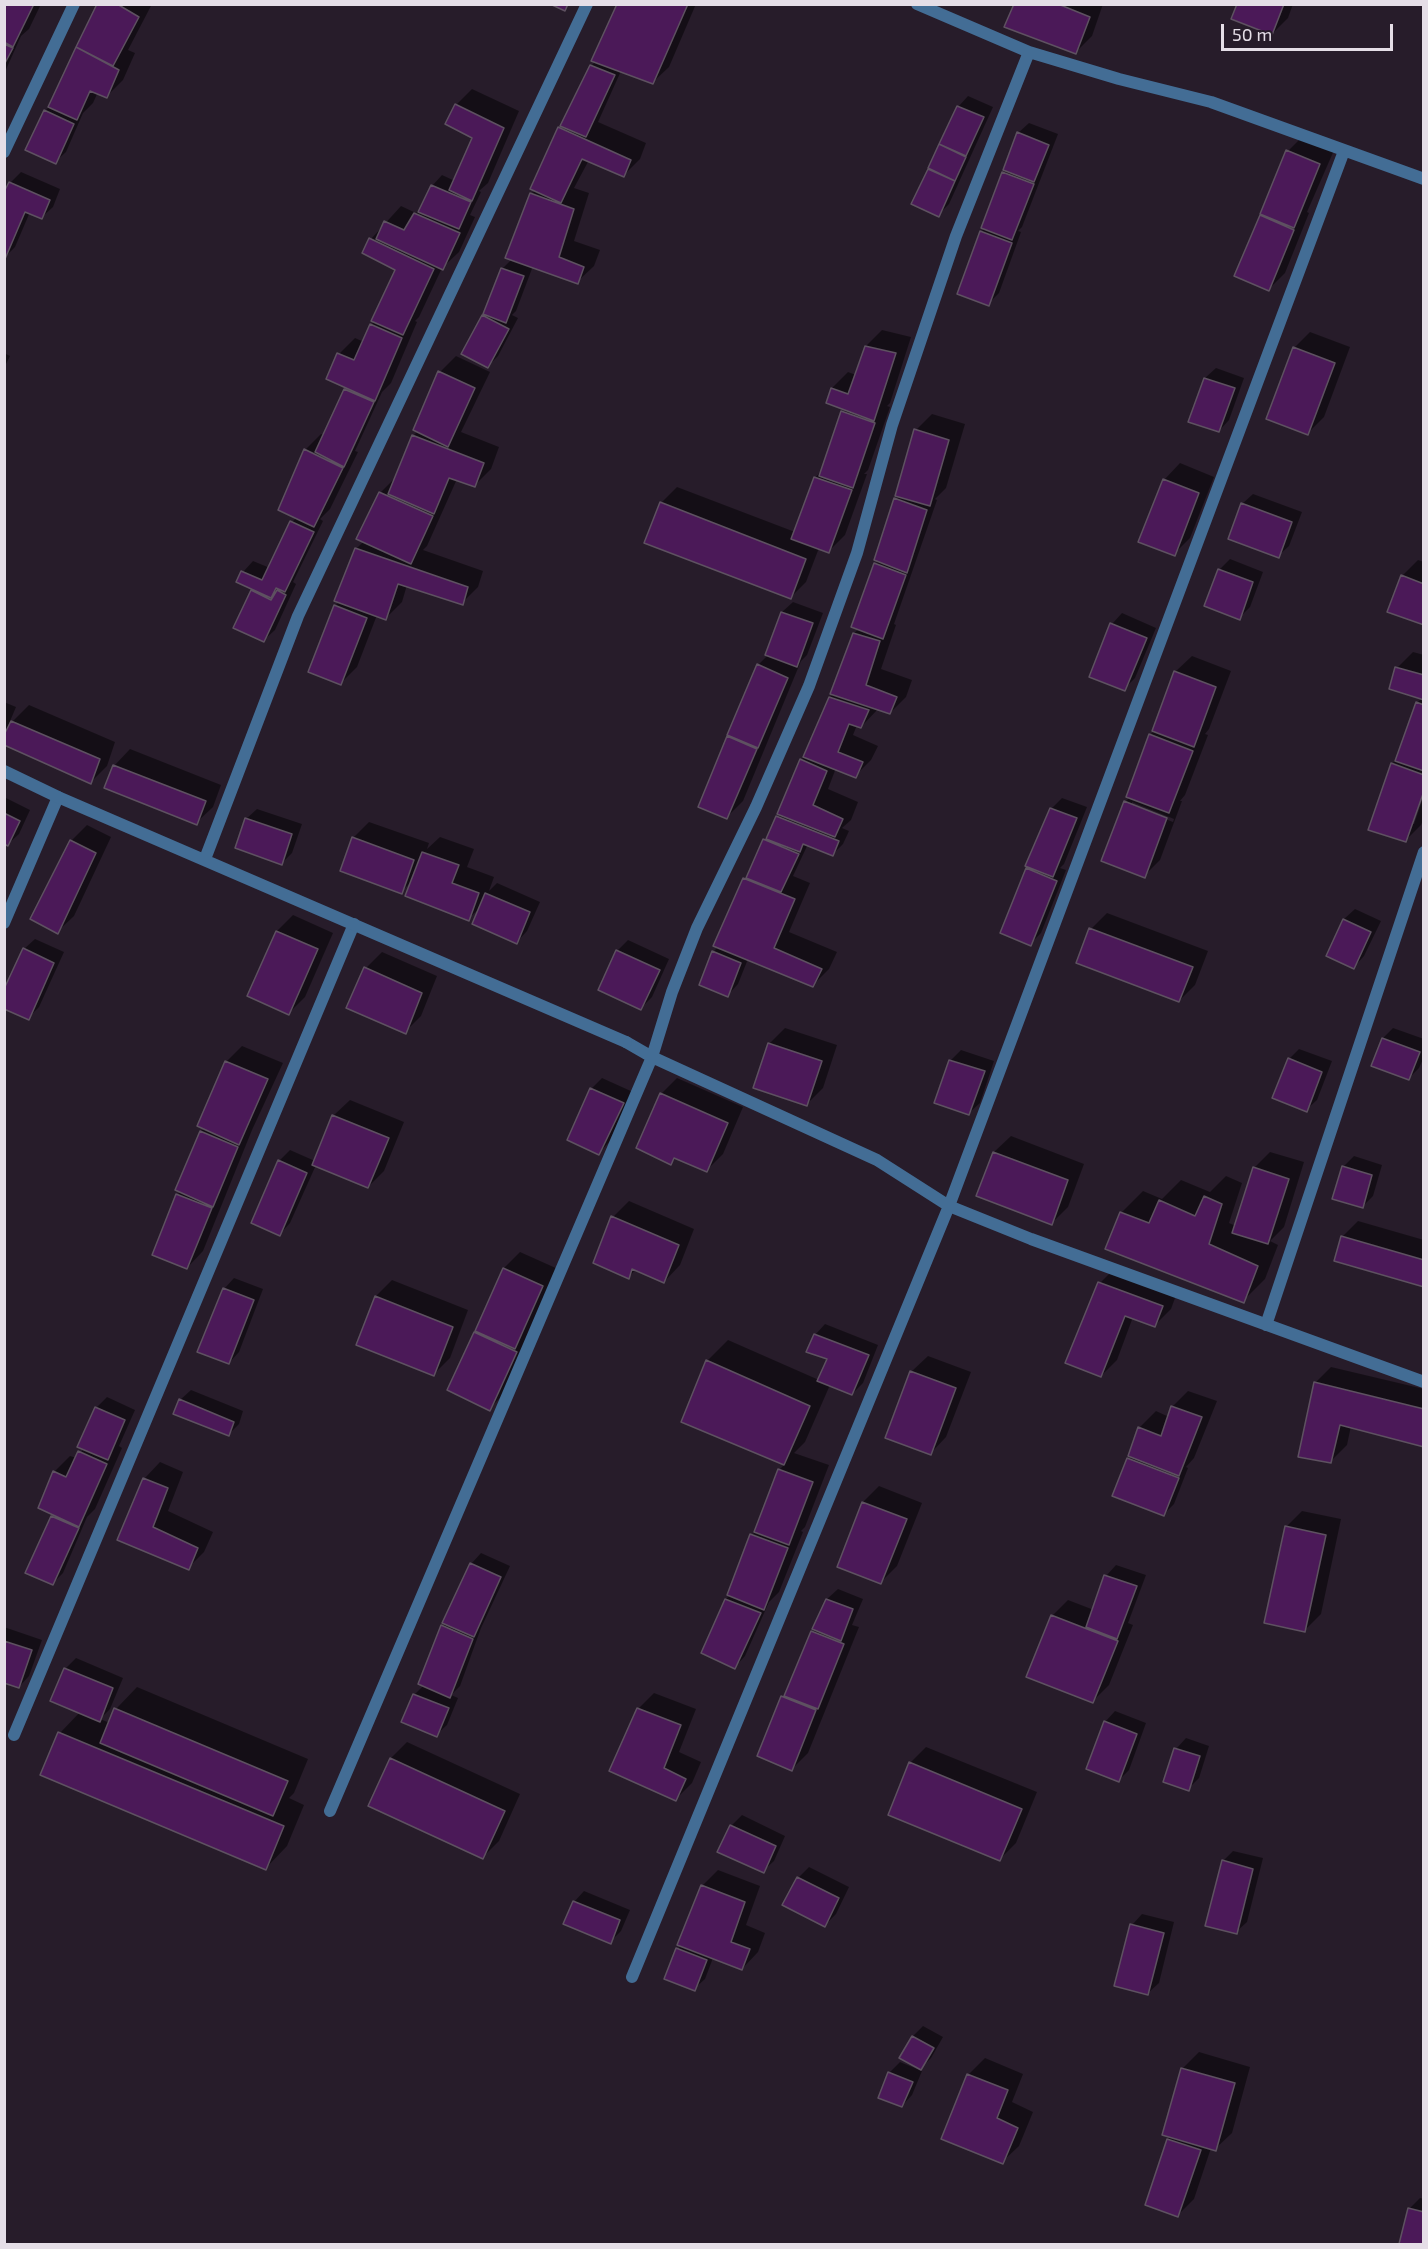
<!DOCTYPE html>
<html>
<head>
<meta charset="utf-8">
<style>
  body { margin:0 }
  #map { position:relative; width:1428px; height:2249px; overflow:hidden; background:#271c2a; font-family:"Exo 2",sans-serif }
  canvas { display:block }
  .frame { position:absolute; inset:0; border:6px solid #e5dee7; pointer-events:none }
  .scale { position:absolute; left:1221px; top:24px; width:172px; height:27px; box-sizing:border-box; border:3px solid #e5dee7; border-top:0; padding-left:8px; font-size:18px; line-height:21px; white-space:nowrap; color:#e5dee7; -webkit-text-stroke:4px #271c2a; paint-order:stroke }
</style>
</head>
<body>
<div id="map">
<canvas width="1428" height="2249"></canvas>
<div class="frame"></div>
<div class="scale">50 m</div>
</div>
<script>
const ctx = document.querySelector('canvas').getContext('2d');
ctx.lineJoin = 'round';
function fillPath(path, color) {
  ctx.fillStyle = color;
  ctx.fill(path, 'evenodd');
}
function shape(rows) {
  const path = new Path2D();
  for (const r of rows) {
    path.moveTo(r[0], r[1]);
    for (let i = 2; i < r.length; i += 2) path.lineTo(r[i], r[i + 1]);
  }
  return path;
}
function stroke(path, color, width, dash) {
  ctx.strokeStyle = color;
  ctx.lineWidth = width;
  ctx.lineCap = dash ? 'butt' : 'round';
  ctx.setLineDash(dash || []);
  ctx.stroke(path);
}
fillPath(shape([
  [4,4,41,4,29,29,21,36,4,74],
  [99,4,152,4,128,50,135,53,123,80,107,96,98,92,93,103,83,113,66,152,55,162,45,111,50,106],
  [618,4,696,4,669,67,652,83,621,71,598,122,646,143,640,159,624,175,589,160,574,188,589,193,574,241,600,250,594,266,577,282,533,266,516,311,512,315,518,318,498,356,488,366,483,316,502,269,512,259,531,194,536,190,559,128,591,66,596,61],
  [1016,4,1103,4,1092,36,1076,52],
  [1238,4,1293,4,1288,18,1272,34],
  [472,89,519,111,488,183,479,191,481,192,470,215,475,217,459,252,442,268,419,317,415,321,417,322,391,383,382,392,355,451,358,452,330,509,320,519,323,521,293,582,296,584,275,630,264,640,235,627,254,589,238,581,243,572,253,561,270,568,292,522,297,517,305,450,321,434,324,435,348,387,339,354,355,338,364,342,371,325,375,321,397,269,371,239,401,206,416,213,422,207,432,186,442,175,455,181,474,137,456,105],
  [968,96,993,107,949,204,938,215,913,203,958,107],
  [1029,123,1058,134,1022,227,1018,231,1021,232,999,293,988,304,959,293,982,231,985,228,1018,133],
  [1304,135,1335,148,1307,212,1309,213,1285,273,1269,289,1261,216,1288,151],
  [21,172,60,189,53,207,42,217,30,212,15,247,5,257,4,196,10,183],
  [882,330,911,337,890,403,887,406,890,407,868,470,864,474,867,474,845,535,829,551,819,548,806,582,790,598,661,503,677,487,795,532,815,478,822,470,843,412,846,409,828,402,832,388,848,372,856,375,866,346],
  [1310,332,1350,347,1324,417,1308,433,1294,348],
  [4,353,10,356,4,368],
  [456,356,490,372,461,432,499,447,491,469,475,485,457,479,427,546,423,550,483,571,478,587,462,603,407,585,402,602,386,618,377,615,357,667,341,683,335,606,340,601,356,549,364,541,380,493,396,477,413,436,418,431,440,372],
  [1216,368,1244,378,1229,420,1219,431,1205,378],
  [932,414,965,424,946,488,935,499,937,500,894,624,896,625,881,669,912,680,906,697,890,713,878,709,861,727,857,725,853,735,878,746,871,760,855,776,836,768,828,789,858,802,851,820,842,828,849,831,843,844,832,855,808,844,793,876,810,883,789,932,837,952,829,969,813,985,748,959,738,984,728,995,713,952,719,946,745,879,749,875,764,840,770,834,780,813,801,760,805,756,830,697,834,693,832,693,854,633,859,629,875,564,879,561,895,499,899,495,916,430],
  [1180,463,1214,477,1190,538,1174,554,1164,480],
  [1253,494,1302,512,1289,546,1278,556,1242,504],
  [1230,559,1263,572,1250,607,1239,618,1219,570],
  [1418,560,1424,562,1424,624,1402,576],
  [793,602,823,613,807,655,801,661,743,801,727,817,728,737,758,665,768,655,782,612],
  [1122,613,1156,628,1135,678,1124,689,1112,624],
  [1413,652,1424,655,1424,786,1411,824,1414,824,1424,795,1424,818,1421,825,1405,841,1392,764,1397,759,1417,703,1422,698,1397,668],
  [1192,656,1231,671,1209,729,1205,734,1208,735,1185,795,1180,801,1182,801,1160,860,1144,876,1125,802,1130,797,1150,735,1154,731,1175,672],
  [1132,802,1174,819,1173,822,1132,806],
  [4,702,16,707,8,726,29,705,115,742,107,766,91,782,10,726,4,732],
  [130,749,221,785,213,807,196,823,114,766],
  [4,797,30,810,19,834,8,844,4,842],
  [1062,798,1087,807,1064,864,1060,868,1066,870,1041,933,1030,944,1027,869,1030,866,1051,809],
  [257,809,302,824,292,853,282,863,246,819],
  [369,822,429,843,427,849,440,837,474,849,467,867,494,877,489,891,497,883,540,902,527,931,517,942,481,907,468,919,412,881,401,892,353,838],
  [87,825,111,837,74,916,57,932,71,841],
  [1355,909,1381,921,1364,956,1354,967,1328,955,1344,919],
  [1107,913,1208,951,1195,985,1179,1001,1091,929],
  [293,915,333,933,305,997,289,1013,249,995,277,931],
  [35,939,64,952,39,1007,28,1018,24,949],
  [628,940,669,959,652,997,641,1008,600,989,618,950],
  [382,952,437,976,421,1016,405,1032,366,968],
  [785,1028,837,1045,823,1088,807,1104,769,1044],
  [1393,1028,1424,1039,1424,1057,1419,1068,1409,1078,1383,1038],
  [242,1046,283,1063,252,1130,203,1251,187,1268,177,1195,181,1191,177,1190,201,1131,205,1128,226,1062],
  [1299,1049,1332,1061,1317,1100,1306,1110,1289,1059],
  [961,1050,994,1061,980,1103,969,1113,950,1061],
  [602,1078,633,1092,609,1142,599,1153,569,1140,592,1088],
  [677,1078,743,1107,723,1154,707,1170,677,1157,671,1163,661,1094],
  [350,1100,404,1122,384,1171,368,1187,316,1165,290,1223,280,1234,279,1161,290,1150,315,1161,333,1116],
  [1011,1136,1084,1164,1068,1207,1052,1223,978,1196,994,1152],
  [1270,1152,1304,1162,1284,1227,1270,1241,1278,1245,1265,1279,1243,1301,1121,1213,1143,1191,1162,1199,1181,1180,1210,1192,1226,1176,1242,1183,1229,1223,1236,1226,1254,1168],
  [1354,1156,1382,1165,1373,1196,1363,1206,1343,1167],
  [629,1201,694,1229,680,1265,664,1282,636,1269,629,1277,613,1217],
  [1358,1221,1424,1240,1424,1286,1342,1237],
  [520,1252,558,1269,505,1393,489,1409,475,1333,504,1268],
  [1116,1267,1178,1290,1171,1309,1155,1325,1133,1317,1117,1360,1101,1376,1100,1283],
  [234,1278,263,1289,239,1352,229,1363,224,1289],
  [392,1280,468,1310,450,1358,434,1374,376,1296],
  [825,1324,878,1345,863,1383,852,1394,830,1385,805,1442,794,1453,829,1465,805,1527,801,1531,803,1532,779,1592,769,1602,745,1656,735,1667,726,1599,730,1595,752,1535,756,1531,780,1469,785,1464,683,1422,707,1361,728,1340,819,1380,829,1358,815,1335],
  [928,1356,971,1372,946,1437,930,1454,911,1372],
  [1331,1367,1424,1389,1424,1445,1351,1426,1347,1445,1331,1461,1315,1383],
  [191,1390,243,1411,239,1424,228,1435,180,1400],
  [1188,1391,1217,1401,1194,1458,1186,1467,1188,1468,1174,1504,1164,1514,1128,1459,1132,1456,1130,1455,1140,1427,1156,1411,1169,1417,1172,1407],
  [107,1397,135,1410,119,1446,122,1448,95,1509,87,1517,63,1573,53,1583,54,1472,70,1456,77,1458,84,1448,96,1408],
  [160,1462,183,1472,168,1511,213,1532,204,1552,188,1568,119,1540,144,1479],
  [879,1486,922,1503,897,1566,881,1582,839,1566,863,1502],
  [1302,1511,1341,1519,1321,1614,1305,1630,1286,1527],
  [481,1553,510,1566,481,1628,460,1686,451,1695,458,1698,447,1725,436,1735,414,1695,424,1685,420,1683,443,1626,471,1564],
  [1116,1565,1146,1575,1128,1623,1133,1625,1109,1685,1093,1701,1052,1616,1068,1600,1094,1610,1106,1576],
  [838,1589,863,1599,852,1625,859,1627,808,1753,792,1769,783,1697,787,1692,827,1599],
  [4,1627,42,1640,29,1676,19,1687,4,1682],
  [76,1658,123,1678,110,1709,100,1719,110,1723,116,1709,137,1687,308,1759,294,1793,289,1798,304,1805,287,1846,266,1868,60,1733,80,1712,65,1669],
  [654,1693,696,1709,679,1752,701,1762,692,1783,676,1799,638,1709],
  [1115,1711,1146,1723,1129,1770,1119,1780,1105,1722],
  [1186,1738,1209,1746,1199,1778,1188,1789,1176,1749],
  [407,1742,520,1794,499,1841,483,1857,370,1805,391,1758],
  [926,1747,1037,1792,1016,1843,1000,1859,910,1763],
  [742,1815,785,1836,774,1861,763,1871,731,1826],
  [1233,1851,1263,1858,1247,1922,1236,1932,1223,1861],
  [809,1867,849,1887,836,1914,825,1925,784,1905,798,1878],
  [718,1870,760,1886,746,1925,765,1933,758,1952,742,1969,713,1958,705,1979,694,1989,678,1949,681,1945,702,1886],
  [584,1891,630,1910,621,1931,610,1942,574,1902],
  [1142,1914,1174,1922,1159,1983,1148,1993,1132,1925],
  [923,2026,943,2037,931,2058,920,2069,913,2036],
  [1199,2052,1250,2067,1232,2133,1215,2149,1211,2148,1194,2199,1178,2215,1168,2139,1171,2136,1183,2068],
  [985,2058,1023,2074,1012,2102,1033,2112,1019,2146,1002,2162,943,2138,969,2074],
  [900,2062,922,2071,912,2095,902,2106,889,2073],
  [1420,2198,1424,2199,1424,2244,1401,2244,1409,2209]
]), '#0007');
const building = shape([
  [4,4,34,4,13,47,4,42,4,4],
  [97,4,117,4,139,17,113,66,76,47,97,4],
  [550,4,568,4,565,11,550,4],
  [617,4,688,4,653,84,591,61,617,4],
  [1014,4,1058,4,1090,17,1076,54,1004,27,1014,4],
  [1237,4,1284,4,1272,35,1231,19,1237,4],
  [4,44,13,48,4,65,4,44],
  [76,47,119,70,107,98,90,91,77,120,48,107,76,47],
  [590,65,615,75,586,137,560,126,590,65],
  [455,104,504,128,472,201,449,190,472,138,445,124,455,104],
  [957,106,984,117,966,156,939,144,957,106],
  [44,110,74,124,56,164,25,150,44,110],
  [558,127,631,160,624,177,582,159,561,203,530,189,558,127],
  [1017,132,1049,145,1034,182,1003,170,1017,132],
  [939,144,966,157,955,181,928,168,939,144],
  [1286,150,1320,164,1294,228,1260,214,1286,150],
  [928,169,955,181,939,217,911,204,928,169],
  [1002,172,1034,184,1012,240,981,228,1002,172],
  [9,182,50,200,42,219,25,212,5,259,4,192,9,182],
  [431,185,471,202,459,229,418,212,431,185],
  [530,193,574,209,559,257,584,267,578,284,505,258,530,193],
  [414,213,460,233,443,270,376,239,384,221,404,230,414,213],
  [1260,215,1294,230,1269,291,1234,276,1260,215],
  [980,231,1012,243,989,306,957,294,980,231],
  [369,238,434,269,403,335,371,321,395,270,362,253,369,238],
  [501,268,524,276,506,323,483,314,501,268],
  [482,315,509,329,488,368,461,354,482,315],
  [370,324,402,338,375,401,326,379,337,353,354,360,370,324],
  [865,346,896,353,874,421,826,403,831,388,848,394,865,346],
  [1293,347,1335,363,1308,435,1266,419,1293,347],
  [438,371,475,388,448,447,413,430,438,371],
  [1204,378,1235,388,1219,432,1188,422,1204,378],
  [344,389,374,402,344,467,315,452,344,389],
  [841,411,875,423,853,488,819,476,841,411],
  [914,429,949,440,930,506,895,496,914,429],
  [412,435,484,463,475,487,449,478,434,514,388,494,412,435],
  [304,449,343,468,314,527,278,510,304,449],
  [814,477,852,490,829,553,791,539,814,477],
  [1163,479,1199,493,1175,556,1138,542,1163,479],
  [379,492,433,516,411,564,356,539,379,492],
  [894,498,927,510,907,573,874,560,894,498],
  [660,502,806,559,791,599,644,543,660,502],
  [1241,503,1292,522,1279,558,1228,539,1241,503],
  [290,521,314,532,285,592,276,588,271,598,236,582,241,571,262,580,290,521],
  [355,548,468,587,463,605,398,584,386,620,334,601,355,548],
  [874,563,906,575,883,639,851,627,874,563],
  [1218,569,1253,582,1240,620,1204,606,1218,569],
  [1401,575,1424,584,1424,625,1387,612,1401,575],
  [251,590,271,600,277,590,286,595,264,642,233,628,251,590],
  [334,605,367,618,341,685,308,672,334,605],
  [781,612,813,623,797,667,765,655,781,612],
  [1110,623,1147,638,1125,691,1089,677,1110,623],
  [853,633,880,641,866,685,897,697,890,714,830,694,853,633],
  [757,664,788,678,758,748,727,735,757,664],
  [1395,667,1424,675,1424,700,1389,689,1395,667],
  [1174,671,1216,687,1194,747,1152,731,1174,671],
  [829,697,869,710,861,728,849,724,838,752,863,762,856,778,803,757,829,697],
  [1416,702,1424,705,1424,771,1395,761,1416,702],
  [11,721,100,759,91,784,4,745,4,735,11,721],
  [1149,734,1193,751,1169,813,1126,797,1149,734],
  [727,736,757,749,727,819,698,807,727,736],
  [800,759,827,771,813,805,843,819,835,837,777,814,800,759],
  [1391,763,1424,775,1424,791,1406,842,1368,830,1391,763],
  [113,765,206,801,197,825,104,788,113,765],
  [1124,801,1167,818,1145,878,1101,861,1124,801],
  [1050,808,1077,818,1053,877,1025,866,1050,808],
  [4,813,20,821,8,846,4,844,4,813],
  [776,816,839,841,833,856,803,844,800,852,766,839,776,816],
  [245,818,292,834,282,865,235,848,245,818],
  [352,837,414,860,402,894,340,871,352,837],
  [763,839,799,854,781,892,746,878,763,839],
  [70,840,96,853,58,934,30,919,70,840],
  [422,852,459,865,452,883,479,893,469,921,405,896,422,852],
  [1026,868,1057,881,1031,946,1000,933,1026,868],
  [743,878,795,899,774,948,822,969,813,987,713,946,743,878],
  [485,893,530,912,517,944,472,924,485,893],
  [1343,919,1371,932,1354,969,1326,956,1343,919],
  [1089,928,1193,967,1179,1002,1076,963,1089,928],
  [276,931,318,949,289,1015,247,996,276,931],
  [23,948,54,963,29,1020,4,1009,4,989,23,948],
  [616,950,660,970,641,1010,598,990,616,950],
  [712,951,741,963,728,997,699,985,712,951],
  [364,967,422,993,406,1034,346,1008,364,967],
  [1382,1038,1420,1052,1409,1080,1371,1066,1382,1038],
  [768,1043,822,1061,807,1106,753,1088,768,1043],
  [1288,1058,1322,1072,1307,1112,1272,1098,1288,1058],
  [949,1060,985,1071,969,1115,934,1103,949,1060],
  [225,1061,268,1079,239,1145,197,1126,225,1061],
  [590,1088,624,1103,599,1155,567,1140,590,1088],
  [660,1093,728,1123,707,1172,674,1158,671,1165,636,1148,660,1093],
  [332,1115,389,1138,368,1188,312,1165,332,1115],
  [200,1131,238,1147,213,1207,175,1190,200,1131],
  [993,1152,1068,1180,1052,1225,976,1196,993,1152],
  [278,1160,307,1173,280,1236,251,1223,278,1160],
  [1342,1166,1372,1175,1363,1208,1332,1199,1342,1166],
  [1253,1167,1289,1179,1268,1244,1232,1233,1253,1167],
  [176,1194,212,1208,187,1269,152,1255,176,1194],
  [1204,1196,1222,1204,1209,1244,1258,1266,1244,1303,1105,1249,1120,1212,1149,1223,1159,1200,1195,1216,1204,1196],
  [611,1216,679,1245,664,1283,632,1269,629,1279,593,1263,611,1216],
  [1341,1236,1424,1260,1424,1287,1334,1261,1341,1236],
  [503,1268,543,1286,515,1349,475,1331,503,1268],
  [1098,1282,1163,1306,1155,1327,1125,1316,1101,1377,1065,1363,1098,1282],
  [223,1288,254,1300,229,1364,197,1352,223,1288],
  [375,1296,453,1327,434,1376,356,1345,375,1296],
  [474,1332,517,1352,490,1411,447,1390,474,1332],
  [814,1334,869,1355,852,1395,817,1381,827,1359,806,1352,814,1334],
  [706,1360,810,1406,784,1465,681,1422,706,1360],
  [910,1371,956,1388,931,1455,885,1438,910,1371],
  [1314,1382,1424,1409,1424,1447,1340,1425,1331,1463,1298,1457,1314,1382],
  [179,1399,234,1422,229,1436,173,1414,179,1399],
  [1171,1406,1202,1417,1179,1476,1128,1456,1138,1427,1161,1436,1171,1406],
  [95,1407,125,1420,108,1460,77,1447,95,1407],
  [78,1451,107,1464,79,1527,38,1508,53,1471,66,1477,78,1451],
  [1127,1458,1179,1478,1164,1516,1112,1496,1127,1458],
  [778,1469,813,1482,789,1545,754,1532,778,1469],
  [143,1478,168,1488,153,1527,198,1548,189,1570,117,1540,143,1478],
  [862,1502,907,1519,881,1584,837,1567,862,1502],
  [51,1516,79,1528,53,1585,25,1573,51,1516],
  [1285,1526,1326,1535,1305,1632,1264,1623,1285,1526],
  [750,1534,788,1548,764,1610,727,1595,750,1534],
  [470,1563,501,1577,474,1637,442,1623,470,1563],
  [1104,1575,1137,1586,1117,1639,1086,1627,1104,1575],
  [725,1599,761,1613,735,1669,701,1653,725,1599],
  [826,1599,853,1609,841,1641,812,1629,826,1599],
  [1051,1615,1118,1641,1093,1703,1026,1677,1051,1615],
  [441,1625,473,1639,450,1698,418,1684,441,1625],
  [811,1631,844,1644,818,1709,784,1696,811,1631],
  [4,1641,32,1650,19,1688,4,1683,4,1641],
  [64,1668,113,1688,100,1722,50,1701,64,1668],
  [413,1694,449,1708,437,1737,401,1722,413,1694],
  [781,1696,816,1710,792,1771,757,1756,781,1696],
  [114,1708,288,1781,273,1816,100,1743,114,1708],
  [637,1708,681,1725,664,1768,686,1779,676,1801,609,1771,637,1708],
  [1104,1721,1137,1734,1119,1782,1086,1769,1104,1721],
  [58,1732,284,1826,266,1870,40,1775,58,1732],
  [1174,1748,1200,1756,1189,1791,1163,1782,1174,1748],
  [390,1758,505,1811,483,1859,368,1806,390,1758],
  [909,1762,1022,1809,1000,1861,888,1815,909,1762],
  [730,1825,776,1846,764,1873,717,1852,730,1825],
  [1222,1860,1253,1869,1237,1934,1205,1926,1222,1860],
  [797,1877,839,1898,825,1927,782,1905,797,1877],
  [701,1885,745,1902,731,1942,750,1949,742,1970,677,1945,701,1885],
  [573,1901,620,1920,611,1944,563,1924,573,1901],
  [1130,1924,1164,1933,1148,1995,1114,1986,1130,1924],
  [676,1948,707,1960,695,1991,664,1979,676,1948],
  [912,2036,934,2048,921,2070,899,2058,912,2036],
  [1181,2068,1235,2083,1216,2151,1162,2135,1181,2068],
  [888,2072,913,2082,902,2107,878,2098,888,2072],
  [967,2074,1008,2090,997,2118,1018,2128,1003,2164,941,2139,967,2074],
  [1167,2139,1201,2150,1178,2217,1145,2205,1167,2139],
  [1408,2208,1424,2212,1424,2244,1399,2244,1408,2208]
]);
fillPath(building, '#4b1958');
stroke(building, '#5e5161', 1.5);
stroke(shape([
  [917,4,1029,52,1119,79,1211,102,1424,179],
  [4,923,58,797],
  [626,1042,652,1057,877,1160,949,1206,1031,1239,1424,1382],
  [1266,1325,1424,852],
  [14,1735,354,924],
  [330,1811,652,1057,672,992,697,928,756,807,809,686,857,553,892,425,956,236,1029,52],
  [632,1977,949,1206,1344,151]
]), '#436d95', 12);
stroke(shape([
  [4,152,74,4],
  [4,771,58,797,626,1042],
  [205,859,298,616,587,4]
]), '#436d95', 12);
</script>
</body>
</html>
